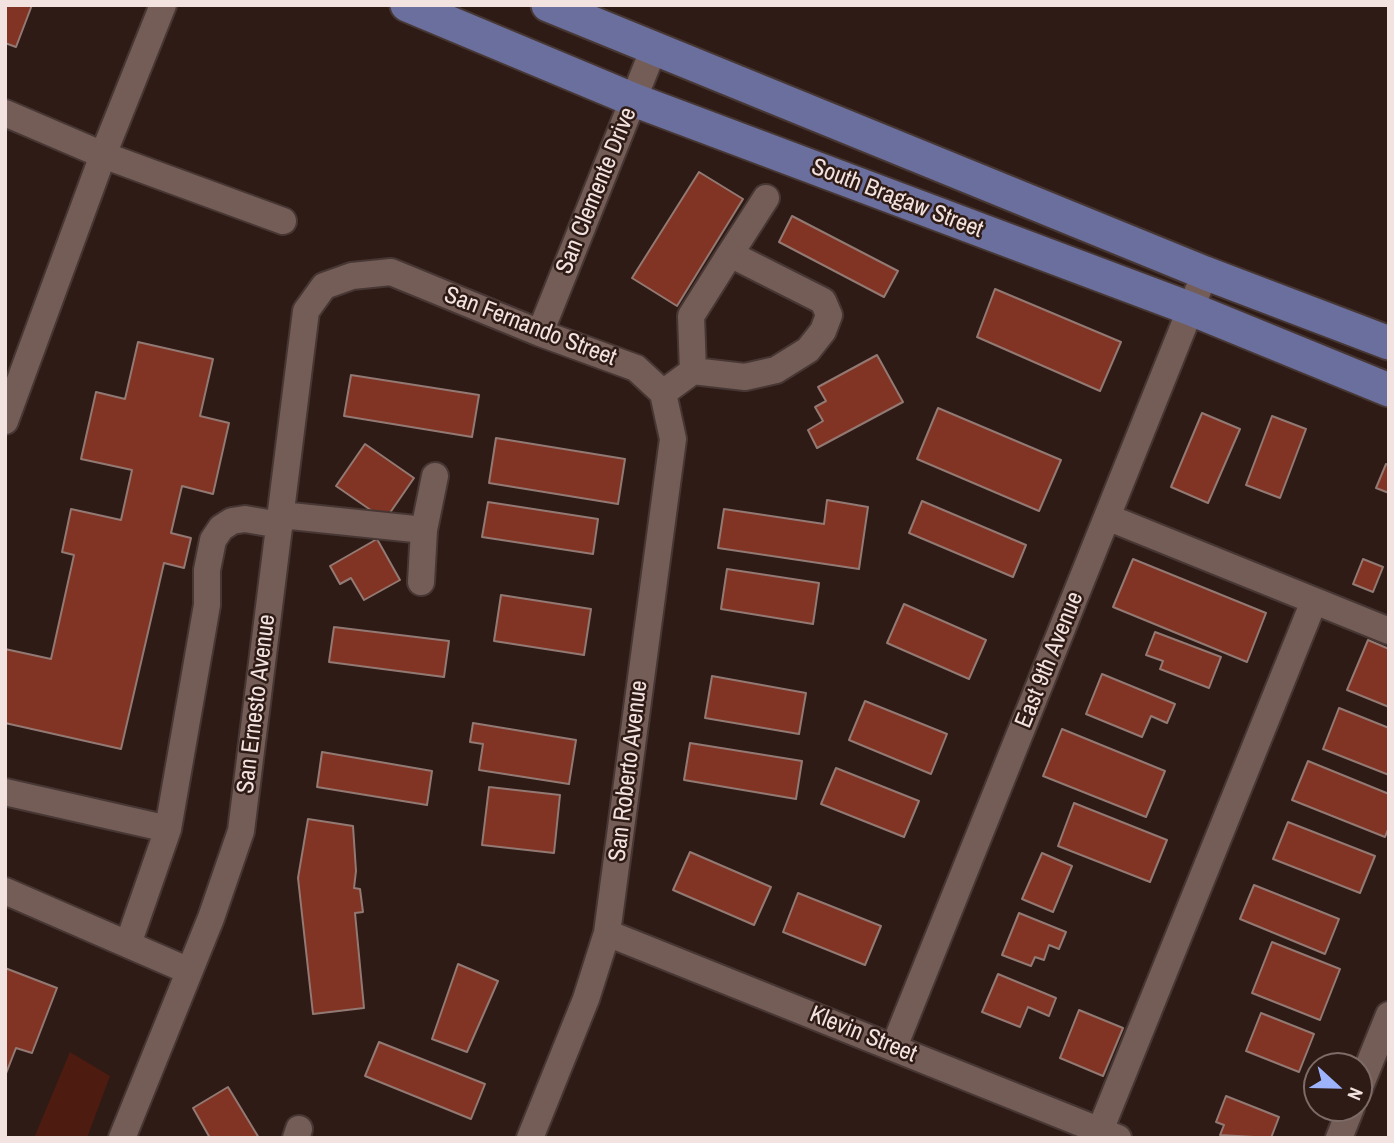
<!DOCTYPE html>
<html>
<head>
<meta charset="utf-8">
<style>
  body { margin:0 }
  #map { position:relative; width:1394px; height:1143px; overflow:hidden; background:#2f1b16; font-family:"Archivo Narrow",sans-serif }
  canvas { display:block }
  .frame { position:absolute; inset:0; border:7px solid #f2e3e0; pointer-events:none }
  .north { position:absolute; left:1303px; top:1052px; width:70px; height:70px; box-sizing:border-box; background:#2f1b16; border:2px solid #7d6b67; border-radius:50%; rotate:112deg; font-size:19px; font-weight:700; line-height:28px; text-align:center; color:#f2e3e0 }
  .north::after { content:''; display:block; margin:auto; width:24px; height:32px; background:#9db4fd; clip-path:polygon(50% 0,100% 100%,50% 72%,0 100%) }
</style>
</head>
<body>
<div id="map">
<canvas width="1394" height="1143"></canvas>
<div class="frame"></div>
<div class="north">N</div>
</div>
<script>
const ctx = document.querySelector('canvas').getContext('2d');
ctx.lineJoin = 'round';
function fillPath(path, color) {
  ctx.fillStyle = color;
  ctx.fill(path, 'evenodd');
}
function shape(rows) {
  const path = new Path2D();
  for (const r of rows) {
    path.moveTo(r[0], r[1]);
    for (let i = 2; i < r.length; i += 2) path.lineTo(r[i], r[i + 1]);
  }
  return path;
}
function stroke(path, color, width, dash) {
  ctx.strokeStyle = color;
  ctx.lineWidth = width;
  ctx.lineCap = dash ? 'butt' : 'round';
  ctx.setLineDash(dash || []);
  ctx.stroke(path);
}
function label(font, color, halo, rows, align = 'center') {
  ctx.font = font + ' "Archivo Narrow",sans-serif';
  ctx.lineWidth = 5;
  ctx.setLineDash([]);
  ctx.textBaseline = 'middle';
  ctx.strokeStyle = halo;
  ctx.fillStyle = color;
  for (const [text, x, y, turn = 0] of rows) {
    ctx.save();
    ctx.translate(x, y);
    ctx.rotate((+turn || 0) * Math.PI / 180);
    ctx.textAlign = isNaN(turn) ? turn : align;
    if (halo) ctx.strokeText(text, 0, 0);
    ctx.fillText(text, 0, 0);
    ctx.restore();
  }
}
fillPath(shape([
  [70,1052,110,1076,87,1138,34,1138]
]), '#4d1b0f');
const building = shape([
  [5,5,32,5,16,47,5,43,5,5],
  [699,172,743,199,677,306,632,278,699,172],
  [792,216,898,271,884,297,779,242,792,216],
  [995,289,1121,342,1100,391,977,337,995,289],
  [138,342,213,359,200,416,229,423,213,494,182,486,171,533,191,538,184,568,164,563,121,749,5,723,5,649,51,659,74,555,62,552,71,509,121,520,132,470,81,459,96,392,125,399,138,342],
  [877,355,903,402,817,448,808,430,823,421,815,407,826,401,818,387,877,355],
  [351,375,479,395,472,437,344,416,351,375],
  [938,408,1061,460,1039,511,917,459,938,408],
  [1202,413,1240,429,1208,503,1171,487,1202,413],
  [1272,416,1306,429,1280,498,1246,485,1272,416],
  [496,438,625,459,618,504,489,483,496,438],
  [365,444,414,478,385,520,336,486,365,444],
  [1386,464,1389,465,1389,493,1376,488,1386,464],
  [827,500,868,507,859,569,718,548,724,509,824,524,827,500],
  [922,501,1026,545,1013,577,909,533,922,501],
  [488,502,598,519,593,554,482,537,488,502],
  [377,539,400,580,364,600,351,578,340,584,330,566,377,539],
  [1133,559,1266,613,1247,662,1113,607,1133,559],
  [1363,559,1383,567,1373,592,1353,584,1363,559],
  [727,569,819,583,813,624,721,609,727,569],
  [501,595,591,609,584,655,494,641,501,595],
  [904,604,986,640,969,679,887,643,904,604],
  [334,627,449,641,444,677,329,662,334,627],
  [1155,632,1221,657,1209,688,1160,669,1163,661,1146,655,1155,632],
  [1368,640,1389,649,1389,707,1347,690,1368,640],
  [1102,674,1175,704,1167,723,1151,716,1142,737,1086,714,1102,674],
  [712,676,806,693,799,734,705,718,712,676],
  [865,701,947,734,931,774,849,740,865,701],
  [1339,708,1389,728,1389,775,1323,749,1339,708],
  [473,723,576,740,569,784,479,770,483,744,470,742,473,723],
  [1062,729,1165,771,1146,817,1043,776,1062,729],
  [690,743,802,761,796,799,684,780,690,743],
  [322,752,432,771,427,805,317,787,322,752],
  [1308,761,1389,794,1389,827,1385,837,1292,800,1308,761],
  [836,768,919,801,904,837,821,804,836,768],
  [489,787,560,795,554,853,482,845,489,787],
  [1074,803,1167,840,1150,882,1058,846,1074,803],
  [308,819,353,826,356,871,354,888,360,889,363,912,355,913,364,1008,313,1014,298,878,308,819],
  [1288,822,1375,856,1360,893,1273,859,1288,822],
  [690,852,771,887,754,925,673,890,690,852],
  [1042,853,1072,866,1053,912,1022,899,1042,853],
  [1254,885,1339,919,1325,954,1240,919,1254,885],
  [798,893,881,926,865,965,783,932,798,893],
  [1019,913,1066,932,1059,949,1049,945,1044,960,1035,957,1031,966,1002,955,1019,913],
  [1272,942,1340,969,1320,1020,1252,993,1272,942],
  [458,964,498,981,467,1052,432,1039,458,964],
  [5,968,57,988,32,1053,16,1048,5,1076,5,968],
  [998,974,1056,998,1049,1016,1028,1007,1020,1027,982,1012,998,974],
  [1079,1010,1123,1028,1103,1076,1060,1058,1079,1010],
  [1261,1013,1314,1034,1299,1072,1246,1051,1261,1013],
  [379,1042,485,1084,471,1119,365,1076,379,1042],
  [228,1087,259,1138,210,1138,193,1108,228,1087],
  [1226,1096,1279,1117,1271,1138,1220,1135,1224,1125,1216,1122,1226,1096]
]);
fillPath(building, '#813423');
stroke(building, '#937973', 2);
const minor = shape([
  [5,113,103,155,283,221],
  [730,254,823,301,829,315,823,331,808,350,776,370,745,377,693,371,691,316,730,254],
  [730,254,766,198],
  [540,333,654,48],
  [5,421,103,155,163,5],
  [281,515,424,530,421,582],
  [1107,517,1389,631],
  [424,530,435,476],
  [5,792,168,829],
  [5,891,189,971],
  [607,933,1118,1138],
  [128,944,168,829,207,605,207,570,213,540,221,528,232,521,245,519,280,525],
  [894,1047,1205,273],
  [1359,1089,1389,1015],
  [122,1138,211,918,241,831,306,311,324,286,352,276,391,272,540,333,636,368,663,393,693,371],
  [296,1138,299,1129],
  [530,1138,586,999,607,933,673,439,663,393],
  [1097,1138,1314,601],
  [1339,1138,1351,1108]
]);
const major = shape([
  [407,5,634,100,1191,309,1389,390],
  [548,5,1205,273,1389,343]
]);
stroke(minor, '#473734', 30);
stroke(major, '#473734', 37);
stroke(minor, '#755d57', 26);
stroke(major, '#6b6f9d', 33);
label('24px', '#f2e3e0', '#2f1b16', [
  ["San Clemente Drive",597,191,-68],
  ["South Bragaw Street",897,199,21],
  ["San Fernando Street",530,327,21],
  ["East 9th Avenue",1050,660,-68],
  ["San Ernesto Avenue",257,704,-83],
  ["San Roberto Avenue",629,771,-83],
  ["Klevin Street",863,1035,22]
]);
</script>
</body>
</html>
